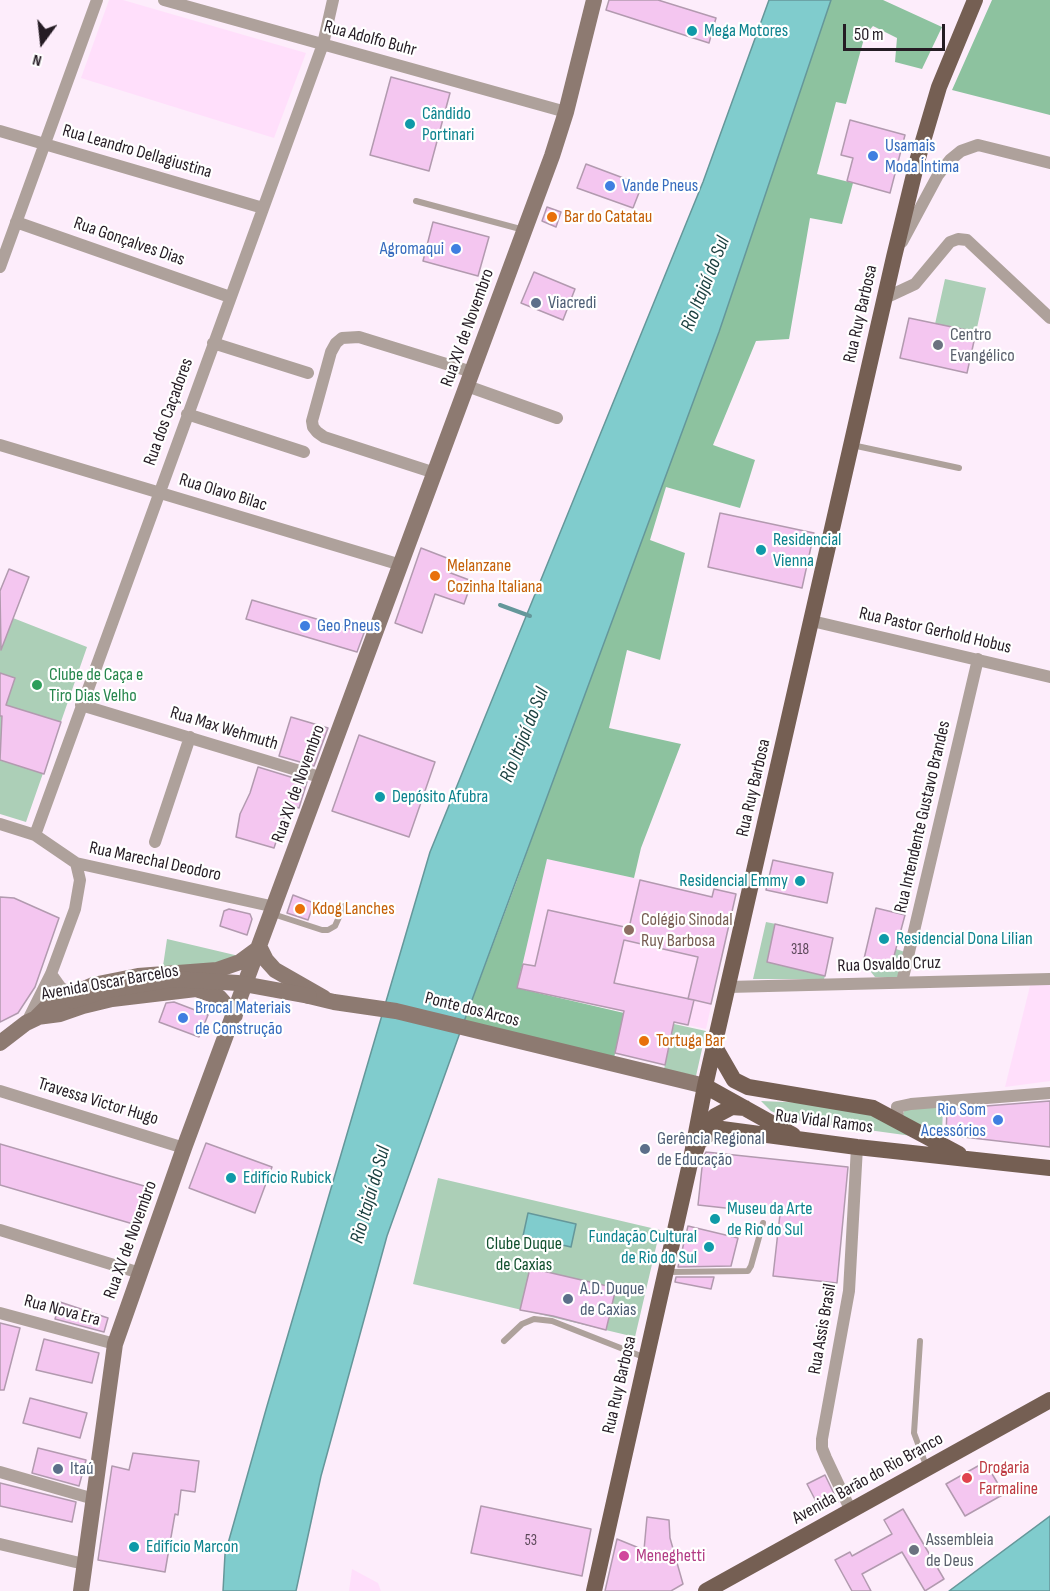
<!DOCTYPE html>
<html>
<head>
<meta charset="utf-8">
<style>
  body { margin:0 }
  #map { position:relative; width:1050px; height:1591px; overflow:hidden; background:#fdedfb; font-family:"Sofia Sans Condensed",sans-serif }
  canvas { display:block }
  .north { position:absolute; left:12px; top:12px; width:60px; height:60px; -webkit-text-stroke:4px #fff; paint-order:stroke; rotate:195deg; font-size:16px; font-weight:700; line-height:24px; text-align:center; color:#251c24 }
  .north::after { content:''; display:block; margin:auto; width:21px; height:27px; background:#251c24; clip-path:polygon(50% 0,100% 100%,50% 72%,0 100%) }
  .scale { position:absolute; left:843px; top:24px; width:102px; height:27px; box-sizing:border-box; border:3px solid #251c24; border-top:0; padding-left:8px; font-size:18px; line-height:21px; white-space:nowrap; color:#251c24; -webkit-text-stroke:4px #fff; paint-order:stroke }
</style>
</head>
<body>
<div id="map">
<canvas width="1050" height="1591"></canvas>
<div class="north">N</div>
<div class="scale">50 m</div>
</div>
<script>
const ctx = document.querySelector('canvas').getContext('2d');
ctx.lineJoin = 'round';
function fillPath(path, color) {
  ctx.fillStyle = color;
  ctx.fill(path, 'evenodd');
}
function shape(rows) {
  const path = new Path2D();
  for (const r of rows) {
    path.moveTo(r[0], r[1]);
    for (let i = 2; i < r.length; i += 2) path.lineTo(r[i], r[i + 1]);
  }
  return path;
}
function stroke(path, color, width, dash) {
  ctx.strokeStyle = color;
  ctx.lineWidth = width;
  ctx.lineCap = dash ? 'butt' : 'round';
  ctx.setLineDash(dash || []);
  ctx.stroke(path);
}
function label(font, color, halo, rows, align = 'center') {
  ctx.font = font + ' "Sofia Sans Condensed",sans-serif';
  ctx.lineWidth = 4.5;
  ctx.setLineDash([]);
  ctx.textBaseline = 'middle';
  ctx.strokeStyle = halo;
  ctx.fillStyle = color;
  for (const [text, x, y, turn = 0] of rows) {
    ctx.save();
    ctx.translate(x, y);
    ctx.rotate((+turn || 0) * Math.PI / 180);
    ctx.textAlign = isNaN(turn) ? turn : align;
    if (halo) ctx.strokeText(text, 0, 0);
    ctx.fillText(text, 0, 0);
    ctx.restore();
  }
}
fillPath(shape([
  [109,0,123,0,306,53,274,138,81,78],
  [547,858,712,896,714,889,736,893,706,1029,517,988],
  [1031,982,1050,982,1050,1081,1005,1087],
  [352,1569,378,1583,381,1591,349,1591]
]), '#ffdffb');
fillPath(shape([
  [945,279,986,288,976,332,935,324],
  [9,569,29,577,13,618,87,647,26,822,0,814,0,591],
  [766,922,776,924,767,962,825,976,824,979,753,979],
  [167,939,239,956,234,964,163,966],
  [896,949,905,952,898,978,875,977,871,972,873,966,890,971],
  [674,1024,706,1031,696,1076,664,1069],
  [761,1101,833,1104,870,1111,912,1136,788,1119,771,1111],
  [943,1107,942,1134,928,1131,904,1117,903,1113,906,1109],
  [438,1178,660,1230,635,1337,413,1284]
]), '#accfb7');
fillPath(shape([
  [831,0,883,0,942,27,922,69,895,62,897,38,873,26,865,35,846,104,836,102,817,174,853,183,842,224,810,218,789,339,756,341,713,445,755,460,740,508,666,487,650,540,685,553,660,660,627,650,609,728,681,744,641,848,634,878,547,859,517,988,624,1013,614,1058,462,1027,516,883],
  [992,0,1050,0,1050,115,952,90]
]), '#8dc29f');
const water = shape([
  [769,0,831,0,719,332,462,1027,387,1236,321,1476,296,1591,223,1591,225,1554,267,1406,430,852,703,182,769,0],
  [528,1213,576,1224,571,1247,523,1236,528,1213],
  [1050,1516,1050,1591,949,1591,1050,1516]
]);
fillPath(water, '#80cccd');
stroke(water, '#65979a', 1.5);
stroke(shape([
  [500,605,530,616]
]), '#65979a', 4);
const building = shape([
  [609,0,658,0,716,18,709,43,606,10,609,0],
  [391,77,450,93,429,171,370,155,391,77],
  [850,120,905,135,890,193,847,181,853,158,841,155,850,120],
  [586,164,642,185,633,208,577,188,586,164],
  [547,207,561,212,556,227,542,221,547,207],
  [433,222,489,237,478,276,423,261,433,222],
  [534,272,575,289,563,320,521,303,534,272],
  [909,318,976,332,967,373,900,358,909,318],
  [720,513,814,533,802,588,708,567,720,513],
  [421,548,452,560,448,572,472,581,464,604,435,594,422,633,395,623,421,548],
  [9,569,29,577,1,650,0,591,9,569],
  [252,600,364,633,357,652,246,619,252,600],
  [0,673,15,678,6,705,61,722,44,774,0,760,2,716,0,716,0,673],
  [291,717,328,728,314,766,279,756,291,717],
  [359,735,435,762,409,837,332,811,359,735],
  [258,767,307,782,299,808,288,805,274,848,236,837,240,814,250,793,258,767],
  [773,860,833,873,827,903,766,890,773,860],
  [640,880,712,897,714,889,736,894,711,1004,694,1000,688,1025,674,1022,665,1065,615,1053,624,1011,517,988,523,964,535,966,548,910,629,928,640,880],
  [624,940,698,957,688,999,694,1000,614,983,624,940],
  [293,895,314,903,308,920,287,913,293,895],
  [0,897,14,898,59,918,35,987,18,1013,0,1022,0,897],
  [876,908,905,915,890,971,863,963,876,908],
  [229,909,250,914,252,919,247,935,220,926,224,911,229,909],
  [775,924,833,938,825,976,767,962,775,924],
  [174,1002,208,1015,199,1037,159,1022,166,1003,174,1002],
  [1050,1101,1050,1147,946,1135,947,1109,1050,1101],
  [206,1143,272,1167,255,1213,189,1188,206,1143],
  [0,1144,151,1188,140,1226,0,1185,0,1144],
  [706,1152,848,1167,837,1283,773,1276,780,1214,698,1205,703,1158,706,1152],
  [688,1226,738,1238,731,1266,678,1267,688,1226],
  [530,1268,616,1288,606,1330,553,1316,520,1310,530,1268],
  [676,1277,714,1277,711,1289,675,1282,676,1277],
  [60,1302,108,1318,104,1332,55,1319,60,1302],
  [0,1323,20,1328,4,1390,0,1390,0,1323],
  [44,1339,99,1353,92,1383,36,1370,44,1339],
  [30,1398,87,1413,80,1438,23,1423,30,1398],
  [38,1448,86,1460,79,1486,32,1473,38,1448],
  [133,1453,199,1461,195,1492,181,1490,178,1515,175,1514,165,1572,98,1560,112,1466,129,1470,133,1453],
  [985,1462,1004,1494,965,1516,946,1484,985,1462],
  [825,1475,838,1502,821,1511,807,1484,825,1475],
  [0,1483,76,1502,72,1522,0,1506,0,1483],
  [481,1506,591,1529,582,1576,471,1553,481,1506],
  [903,1509,944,1579,925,1591,902,1552,862,1574,871,1591,852,1591,835,1560,850,1552,852,1556,892,1534,884,1520,903,1509],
  [647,1517,669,1520,670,1538,683,1584,671,1591,605,1591,617,1539,644,1550,647,1517]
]);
fillPath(building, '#f4c6f0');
stroke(building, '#b29aaf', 1.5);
stroke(shape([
  [416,201,524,230],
  [852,445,959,468],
  [273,914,322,930,328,930,335,926,344,906],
  [667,1272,748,1271,751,1266,763,1223],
  [504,1341,522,1324,534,1319,552,1321,646,1358],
  [920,1341,914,1433,927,1468]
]), '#aea19b', 6);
stroke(shape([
  [164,0,566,112],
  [0,131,263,208],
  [16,222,230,297],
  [902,242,938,175,950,160,961,151,978,145,1050,163],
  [0,267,97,0],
  [885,298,915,284,950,242,958,239,967,240,1050,318],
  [213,343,308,373],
  [467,386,557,418],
  [187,414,304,452],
  [0,445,401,565],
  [435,473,324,437,317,432,313,427,312,421,331,352,336,343,342,338,359,337,472,372],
  [812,621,1050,677],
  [81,705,323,778],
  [0,824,35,835,76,863,275,907],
  [35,835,323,44,333,0],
  [155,842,190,737],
  [51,974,61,988,72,993],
  [902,982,978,659],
  [728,987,1050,979],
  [27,1022,51,974,75,909,80,880,76,863],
  [0,1091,184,1148],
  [898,1120,897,1107,911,1104,1050,1093],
  [0,1230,140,1273],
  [0,1313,115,1344],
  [0,1472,94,1499],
  [851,1511,826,1458,822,1448,822,1439,849,1291,857,1147],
  [0,1544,84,1564]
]), '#aea19b', 12);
stroke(shape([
  [260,948,266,960,275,970,324,998],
  [309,996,334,1002,396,1011,705,1086],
  [37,1017,49,1005,58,1000,93,985,138,976,217,970,240,962,259,948],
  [37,1017,60,1014,83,1006,112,999,196,989,219,997,235,1015],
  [0,1043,26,1023,47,1013],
  [81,1591,115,1344,184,1148,552,156,566,112,594,0]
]), '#8d7a71', 16);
stroke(shape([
  [715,1047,734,1080,748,1087,873,1108,959,1154],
  [705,1086,793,1135],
  [700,1140,706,1126,715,1116,732,1107,745,1108],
  [695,1152,699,1142,710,1133,722,1129,857,1147,1050,1168],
  [594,1591,691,1159,705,1086,894,257,918,158,939,87,975,0],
  [706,1591,1050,1400]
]), '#755f53', 16);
stroke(shape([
  [73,1001,106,990,173,979,238,983,309,996]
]), '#8d7a71', 16);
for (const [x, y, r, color] of [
  [692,31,6,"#0f9aa8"],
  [410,124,6,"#0f9aa8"],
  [873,156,6,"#3f7fe0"],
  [610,186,6,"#3f7fe0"],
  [552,217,6,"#e8710a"],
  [456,249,6,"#3f7fe0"],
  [536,303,6,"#5c6f8a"],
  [938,345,6,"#6b7280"],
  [761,550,6,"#0f9aa8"],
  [435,576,6,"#e8710a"],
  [305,626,6,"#3f7fe0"],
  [37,685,6,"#2e9e5b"],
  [380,797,6,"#0f9aa8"],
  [800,881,6,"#0f9aa8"],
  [300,909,6,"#e8710a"],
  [629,930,6,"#8d6e63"],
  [884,939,6,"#0f9aa8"],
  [183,1018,6,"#3f7fe0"],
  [644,1041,6,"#e8710a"],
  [998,1120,6,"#3f7fe0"],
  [645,1149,6,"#5c6f8a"],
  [231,1178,6,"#0f9aa8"],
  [715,1219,6,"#0f9aa8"],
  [709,1247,6,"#0f9aa8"],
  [568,1299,6,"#5c6f8a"],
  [58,1469,6,"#5c6f8a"],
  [967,1478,6,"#e0444e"],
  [134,1547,6,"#0f9aa8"],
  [914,1550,6,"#6b7280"],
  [624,1556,6,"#d1479c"]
]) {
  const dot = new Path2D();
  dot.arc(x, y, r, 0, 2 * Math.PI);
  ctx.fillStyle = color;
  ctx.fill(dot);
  stroke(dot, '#fff', 2);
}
label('15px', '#594657', null, [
  ["318",800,950],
  ["53",531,1541]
]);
label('18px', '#0d838f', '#fff', [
  ["Mega Motores",704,31],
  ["Cândido",422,114],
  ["Portinari",422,135],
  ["Residencial",773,540],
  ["Vienna",773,561],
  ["Depósito Afubra",392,797],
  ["Residencial Emmy",788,881,"right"],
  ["Residencial Dona Lilian",896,939],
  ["Edifício Rubick",243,1178],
  ["Museu da Arte",727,1209],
  ["de Rio do Sul",727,1230],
  ["Fundação Cultural",697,1237,"right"],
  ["de Rio do Sul",697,1258,"right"],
  ["Edifício Marcon",146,1547]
], 'left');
label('18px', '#251c24', '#fff', [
  ["Rua Adolfo Buhr",370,39,15],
  ["Rua Leandro Dellagiustina",137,152,16],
  ["Rua Gonçalves Dias",129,242,19],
  ["Rua Ruy Barbosa",861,314,-77],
  ["Rua XV de Novembro",468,328,-70],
  ["Rua dos Caçadores",169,412,-70],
  ["Rua Olavo Bilac",223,493,17],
  ["Rua Pastor Gerhold Hobus",935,631,13],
  ["Rua Max Wehmuth",224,729,17],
  ["Rua XV de Novembro",299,784,-70],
  ["Rua Ruy Barbosa",754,788,-77],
  ["Rua Intendente Gustavo Brandes",923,817,-77],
  ["Rua Marechal Deodoro",155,862,12],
  ["Rua Osvaldo Cruz",889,965,-2],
  ["Avenida Oscar Barcelos",110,983,-10],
  ["Ponte dos Arcos",472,1010,14],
  ["Travessa Victor Hugo",98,1102,17],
  ["Rua Vidal Ramos",824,1122,7],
  ["Rua XV de Novembro",131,1240,-70],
  ["Rua Nova Era",62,1311,15],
  ["Rua Assis Brasil",823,1329,-80],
  ["Rua Ruy Barbosa",620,1385,-77],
  ["Avenida Barão do Rio Branco",868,1479,-29]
]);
label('18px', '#366cbe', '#fff', [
  ["Usamais",885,146],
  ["Moda Íntima",885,167],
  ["Vande Pneus",622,186],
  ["Agromaqui",444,249,"right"],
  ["Geo Pneus",317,626],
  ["Brocal Materiais",195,1008],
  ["de Construção",195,1029],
  ["Rio Som",986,1110,"right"],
  ["Acessórios",986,1131,"right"]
], 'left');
label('18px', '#c56008', '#fff', [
  ["Bar do Catatau",564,217],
  ["Melanzane",447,566],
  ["Cozinha Italiana",447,587],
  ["Kdog Lanches",312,909],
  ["Tortuga Bar",656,1041]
], 'left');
label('18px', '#4e5e75', '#fff', [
  ["Viacredi",548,303],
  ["Gerência Regional",657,1139],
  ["de Educação",657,1160],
  ["A.D. Duque",580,1289],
  ["de Caxias",580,1310],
  ["Itaú",70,1469]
], 'left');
label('18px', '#5b616d', '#fff', [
  ["Centro",950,335],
  ["Evangélico",950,356],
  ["Assembleia",926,1540],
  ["de Deus",926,1561]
], 'left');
label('18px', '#27864d', '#fff', [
  ["Clube de Caça e",49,675],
  ["Tiro Dias Velho",49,696]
], 'left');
label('18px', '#785e54', '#fff', [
  ["Colégio Sinodal",641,920],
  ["Ruy Barbosa",641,941]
], 'left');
label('18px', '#11502e', '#fff', [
  ["Clube Duque",524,1244],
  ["de Caxias",524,1265]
]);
label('18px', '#be3a42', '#fff', [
  ["Drogaria",979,1468],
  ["Farmaline",979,1489]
], 'left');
label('18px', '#b23c85', '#fff', [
  ["Meneghetti",636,1556]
], 'left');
label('italic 20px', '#1a3f3f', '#fff', [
  ["Rio Itajaí do Sul",706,284,-68],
  ["Rio Itajaí do Sul",525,735,-68],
  ["Rio Itajaí do Sul",371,1195,-74]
]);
</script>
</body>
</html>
